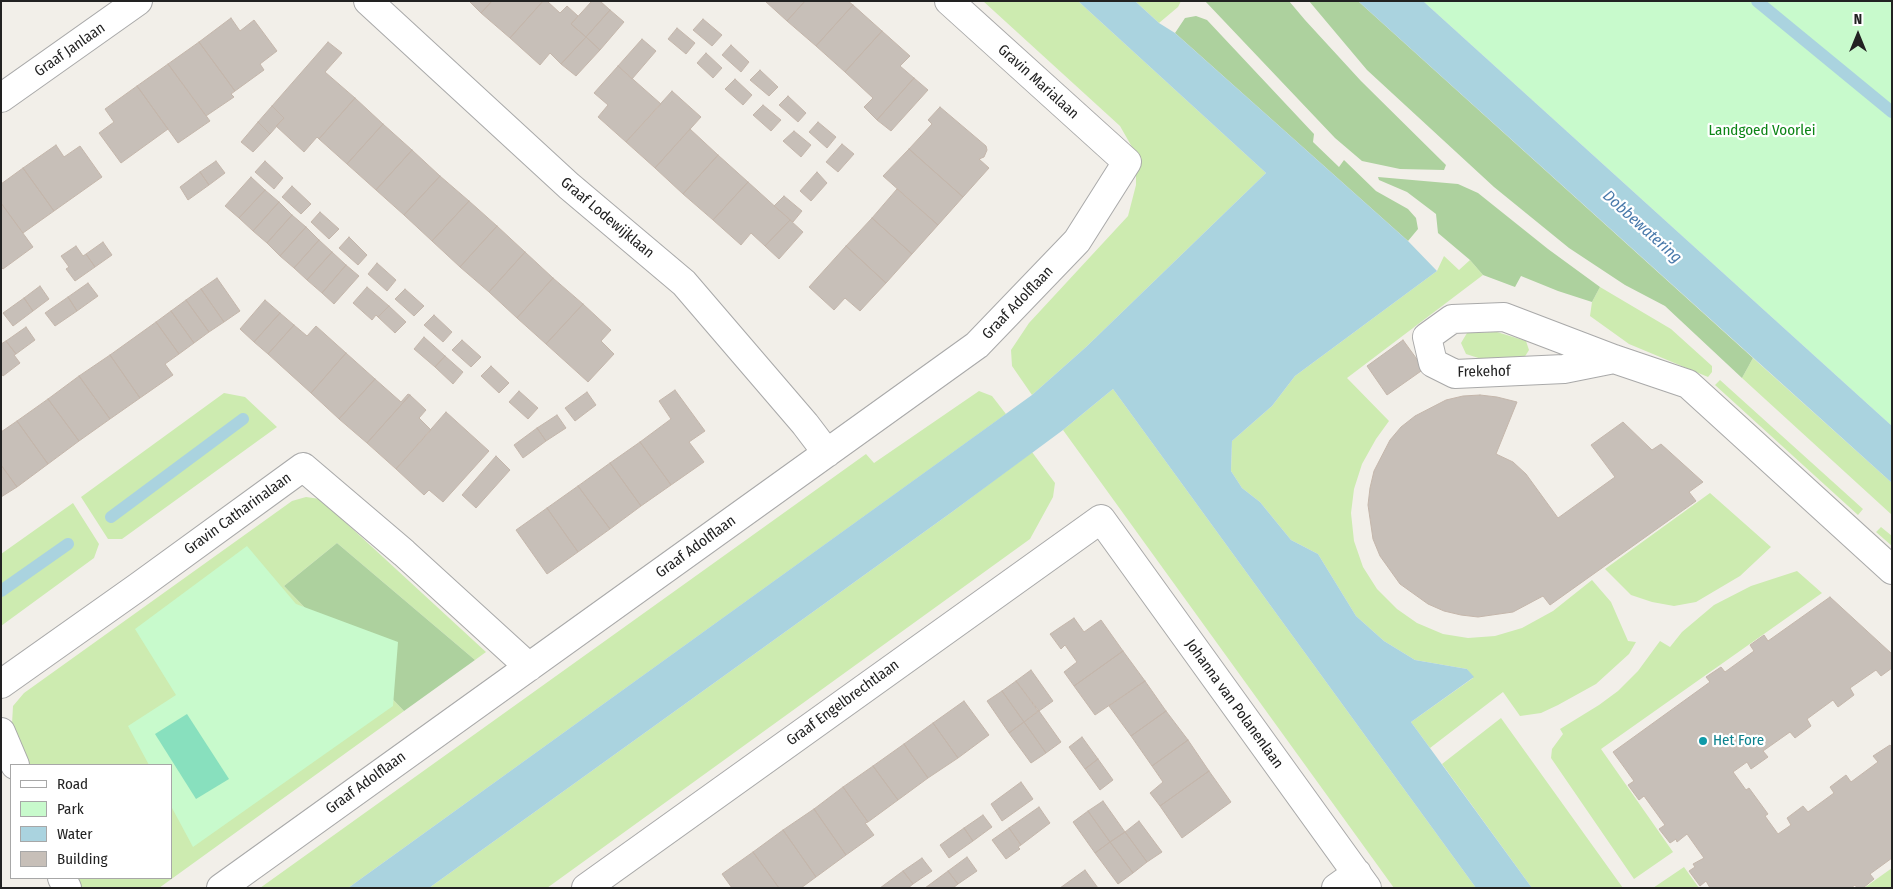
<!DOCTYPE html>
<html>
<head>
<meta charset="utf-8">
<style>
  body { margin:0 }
  #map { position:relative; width:1893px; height:889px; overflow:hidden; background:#f2efe9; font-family:"Fira Sans Condensed",sans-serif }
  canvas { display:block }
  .frame { position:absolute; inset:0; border:2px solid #222; pointer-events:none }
  .legend { position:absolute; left:10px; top:764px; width:162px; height:115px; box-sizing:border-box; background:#fff; border:1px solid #a7a7a7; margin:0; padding:6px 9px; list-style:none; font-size:15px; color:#222 }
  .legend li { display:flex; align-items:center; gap:10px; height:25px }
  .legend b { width:25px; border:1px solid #a7a7a7 }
  .north { position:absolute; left:1833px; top:10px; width:50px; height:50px; -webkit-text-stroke:4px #fff; paint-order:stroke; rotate:0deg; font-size:14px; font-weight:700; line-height:20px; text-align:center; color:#222 }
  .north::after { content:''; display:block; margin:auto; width:18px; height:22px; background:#222; clip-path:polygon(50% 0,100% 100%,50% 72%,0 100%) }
</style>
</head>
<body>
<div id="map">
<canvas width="1893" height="889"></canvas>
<div class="frame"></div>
<ul class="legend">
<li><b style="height:6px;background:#fff"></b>Road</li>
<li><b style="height:14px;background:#c8facc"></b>Park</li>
<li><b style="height:14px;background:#aad3df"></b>Water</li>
<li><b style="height:14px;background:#c7bfb8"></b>Building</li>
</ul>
<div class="north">N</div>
</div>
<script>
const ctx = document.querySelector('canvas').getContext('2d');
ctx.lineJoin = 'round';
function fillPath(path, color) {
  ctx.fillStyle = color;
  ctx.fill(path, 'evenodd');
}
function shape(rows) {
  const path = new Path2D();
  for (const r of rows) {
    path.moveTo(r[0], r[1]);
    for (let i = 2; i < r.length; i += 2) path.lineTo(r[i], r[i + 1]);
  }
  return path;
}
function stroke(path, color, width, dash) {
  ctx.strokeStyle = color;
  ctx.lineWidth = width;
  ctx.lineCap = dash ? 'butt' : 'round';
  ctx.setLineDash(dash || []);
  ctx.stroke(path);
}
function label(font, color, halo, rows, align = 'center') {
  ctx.font = font + ' "Fira Sans Condensed",sans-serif';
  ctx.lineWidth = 4.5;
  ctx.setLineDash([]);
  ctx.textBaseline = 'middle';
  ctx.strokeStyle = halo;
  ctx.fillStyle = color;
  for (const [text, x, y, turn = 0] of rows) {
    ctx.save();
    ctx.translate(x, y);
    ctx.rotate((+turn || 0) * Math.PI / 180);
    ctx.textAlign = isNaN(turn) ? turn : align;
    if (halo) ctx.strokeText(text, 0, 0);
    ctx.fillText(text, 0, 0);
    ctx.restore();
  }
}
fillPath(shape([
  [983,1,1078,1,1266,173,1086,347,1032,395,1012,366,1011,350,1029,323,1128,216,1136,185,1136,154,1120,126],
  [1135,1,1181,1,1178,7,1159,23],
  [1444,256,1459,270,1470,260,1483,275,1347,378,1389,421,1376,439,1362,464,1354,489,1351,513,1354,541,1363,567,1377,589,1397,609,1417,623,1443,634,1468,638,1495,636,1522,628,1553,611,1592,580,1611,602,1628,641,1636,642,1629,654,1596,684,1558,705,1541,713,1520,716,1503,692,1430,748,1411,722,1473,678,1467,669,1415,660,1384,641,1356,616,1318,554,1291,540,1260,502,1242,488,1231,471,1232,441,1272,406,1295,376,1437,271],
  [1600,287,1671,329,1712,366,1712,372,1708,377,1629,344,1590,316,1592,302],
  [1497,332,1526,341,1529,350,1524,358,1494,363,1466,354,1461,343,1467,333],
  [1753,358,1892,483,1892,515,1742,378],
  [1720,380,1863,509,1858,515,1715,385],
  [1113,389,1476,888,1394,888,1063,430],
  [979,391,992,396,1006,414,348,888,260,888,866,454,874,463],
  [224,393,245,397,277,427,122,539,108,539,81,497],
  [1032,452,1055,483,1053,497,1030,539,547,888,429,888,952,512],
  [1710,493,1771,547,1740,576,1696,602,1674,606,1652,602,1631,595,1605,569],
  [306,497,320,499,486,652,475,660,337,543,284,586,404,711,159,888,81,888,77,878,171,878,171,765,30,765,12,724,13,706,24,693,292,501],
  [73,503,99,544,94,558,1,626,1,554],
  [1881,527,1892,536,1892,546,1876,532],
  [1797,571,1822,593,1601,749,1673,852,1634,879,1551,758,1552,749,1563,734,1560,729,1599,705,1618,691,1638,671,1660,641,1670,647,1682,632,1714,605,1751,586],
  [1501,718,1623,888,1532,888,1442,764],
  [1684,867,1699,888,1653,888],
  [1892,868,1892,888,1864,888]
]), '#cdebb0');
fillPath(shape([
  [1205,1,1289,1,1305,20,1361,81,1446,165,1444,170,1400,169,1362,161,1335,138],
  [1309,1,1358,1,1753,358,1742,378,1665,306,1625,285,1569,248,1494,187,1367,70],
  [1196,16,1207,20,1314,134,1313,142,1339,167,1344,160,1376,191,1408,209,1416,218,1418,229,1408,241,1175,33,1185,18],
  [1378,177,1458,184,1478,193,1548,249,1600,287,1592,302,1558,291,1521,276,1515,287,1483,275,1470,260,1438,233,1436,214,1407,192,1379,180],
  [337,543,475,660,404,711,284,586]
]), '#add19e');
fillPath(shape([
  [1423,1,1892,1,1892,426],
  [247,546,296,604,398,642,393,706,193,847,171,806,171,765,149,765,128,726,176,695,135,629]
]), '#c8facc');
fillPath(shape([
  [187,714,229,779,196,799,155,734]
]), '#88e0be');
fillPath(shape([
  [1078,1,1135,1,1159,23,1175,33,1408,241,1437,271,1295,376,1272,406,1232,441,1231,471,1242,488,1260,502,1291,540,1318,554,1356,616,1384,641,1415,660,1467,669,1474,677,1411,722,1532,888,1476,888,1113,389,1063,430,952,512,429,888,348,888,1032,395,1086,347,1266,173],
  [1358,1,1423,1,1892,426,1892,483]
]), '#aad3df');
stroke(shape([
  [1757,1,1892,112],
  [111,517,243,419],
  [1,591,68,544]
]), '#aad3df', 12);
const building = shape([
  [469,1,492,1,481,13,469,1],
  [492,1,543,1,510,38,481,13,492,1],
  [543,1,547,1,560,13,567,6,578,16,571,24,586,37,561,64,550,53,540,65,510,38,543,1],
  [592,1,600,1,610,10,586,37,571,24,592,1],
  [765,1,805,1,787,21,765,1],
  [805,1,848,1,853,5,816,46,787,21,805,1],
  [853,5,882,31,845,72,816,46,853,5],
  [610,10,624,22,600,50,586,37,610,10],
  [231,18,240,31,254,20,277,51,260,64,264,70,235,91,199,42,231,18],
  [703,19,722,35,712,46,693,30,703,19],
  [677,28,695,43,686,54,668,39,677,28],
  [882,31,910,56,900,66,914,78,877,120,864,107,873,98,845,72,882,31],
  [586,37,600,50,576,76,561,64,586,37],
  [642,39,656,51,632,79,618,66,642,39],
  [199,42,235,91,231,94,234,97,206,116,168,64,199,42],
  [328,42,342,53,325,72,355,98,319,139,317,137,304,152,276,126,284,118,272,106,328,42],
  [731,45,749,62,741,72,722,55,731,45],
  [706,53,722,68,713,78,697,63,706,53],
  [168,64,210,121,178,143,137,86,168,64],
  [618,66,661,104,626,142,598,117,608,105,594,93,618,66],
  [760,70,778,87,769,96,750,80,760,70],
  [914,78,928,90,891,131,877,120,914,78],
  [735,79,752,95,743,105,725,89,735,79],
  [137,86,168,129,121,163,99,133,114,122,105,109,137,86],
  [672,91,701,117,655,168,626,142,672,91],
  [788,96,806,113,798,122,779,105,788,96],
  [355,98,383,124,347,164,319,139,355,98],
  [763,105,781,120,771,131,753,115,763,105],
  [272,106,284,118,270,134,258,122,272,106],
  [940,107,986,146,987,150,984,157,979,159,989,168,963,197,909,149,932,124,928,120,940,107],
  [258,122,270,134,253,152,241,142,258,122],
  [818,122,836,137,827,148,809,132,818,122],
  [383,124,412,150,376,190,347,164,383,124],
  [690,129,718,155,683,194,655,168,690,129],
  [794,131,811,145,801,157,783,141,794,131],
  [842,144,854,154,838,172,826,162,842,144],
  [56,145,64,157,80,146,102,177,54,211,23,168,56,145],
  [909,149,963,197,938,225,883,176,909,149],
  [412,150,440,176,404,215,376,190,412,150],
  [718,155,748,182,713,220,683,194,718,155],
  [216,161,225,173,209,185,200,172,216,161],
  [265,161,283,178,274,189,255,172,265,161],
  [23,168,54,211,23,233,1,203,1,184,23,168],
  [200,172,209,185,188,200,180,187,200,172],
  [817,172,827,183,811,201,800,191,817,172],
  [440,176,469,201,432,241,404,215,440,176],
  [251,177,265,190,239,218,225,206,251,177],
  [748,182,790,220,765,246,751,233,741,245,713,220,748,182],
  [292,186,311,204,301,214,282,197,292,186],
  [897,189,938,225,912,254,872,218,897,189],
  [265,190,279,202,253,231,239,218,265,190],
  [784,196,802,211,793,222,774,206,784,196],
  [469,201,497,226,460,267,432,241,469,201],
  [279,202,292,215,267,243,253,231,279,202],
  [1,203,33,247,3,269,1,267,1,203],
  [320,212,339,229,329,239,311,222,320,212],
  [292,215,306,227,280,256,267,243,292,215],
  [872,218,912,254,886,283,846,246,872,218],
  [790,220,803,232,779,259,765,246,790,220],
  [497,226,525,252,489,292,460,267,497,226],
  [306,227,319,240,294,268,280,256,306,227],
  [349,237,367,255,358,265,339,248,349,237],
  [319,240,332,252,307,280,294,268,319,240],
  [103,242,112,255,95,267,86,254,103,242],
  [76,246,83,256,86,254,95,267,75,281,66,269,69,267,61,256,76,246],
  [846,246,886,283,860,311,845,298,834,310,809,287,846,246],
  [332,252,346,265,322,293,307,280,332,252],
  [525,252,553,278,517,318,489,292,525,252],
  [377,263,396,280,387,291,368,274,377,263],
  [346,265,359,276,334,304,322,293,346,265],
  [217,278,240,311,224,322,201,289,217,278],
  [553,278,583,304,546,344,517,318,553,278],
  [88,283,98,296,77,311,68,297,88,283],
  [40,286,49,299,33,311,24,298,40,286],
  [367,287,389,306,378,317,376,315,372,320,353,303,367,287],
  [201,289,224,322,209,332,186,300,201,289],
  [405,289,424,306,414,316,395,299,405,289],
  [68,297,77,311,55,326,45,313,68,297],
  [24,298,33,311,13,326,3,313,24,298],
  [186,300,209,332,194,343,171,311,186,300],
  [265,300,280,313,254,342,240,329,265,300],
  [583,304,611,330,601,341,614,354,588,382,546,344,583,304],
  [389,306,406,322,395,333,378,317,389,306],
  [171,311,194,343,179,354,156,322,171,311],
  [280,313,294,325,268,354,254,342,280,313],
  [434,315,452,332,443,342,424,325,434,315],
  [156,322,179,354,165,364,173,375,140,398,110,355,156,322],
  [294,325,307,336,316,326,346,353,311,393,268,354,294,325],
  [26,327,35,340,16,354,6,341,26,327],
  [424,337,445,356,435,367,414,349,424,337],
  [462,340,481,357,471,367,452,350,462,340],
  [1403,340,1424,369,1387,395,1367,366,1403,340],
  [6,341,16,354,14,355,20,363,3,376,1,373,1,344,6,341],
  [346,353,375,379,339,419,311,393,346,353],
  [110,355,140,398,110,419,79,376,110,355],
  [445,356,463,372,453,384,435,367,445,356],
  [491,366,509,383,499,393,481,376,491,366],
  [79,376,110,419,79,441,48,399,79,376],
  [375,379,401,402,408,394,410,395,367,443,339,419,375,379],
  [675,390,705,431,689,442,704,462,671,485,640,442,671,419,659,401,675,390],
  [519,391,538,408,528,419,509,402,519,391],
  [587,392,596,405,575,421,565,408,587,392],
  [410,395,426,410,419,418,431,430,396,469,367,443,410,395],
  [1480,395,1497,397,1517,402,1496,454,1513,462,1526,474,1558,518,1615,477,1591,445,1623,422,1652,450,1661,444,1703,482,1689,492,1696,501,1550,605,1543,596,1513,612,1478,617,1461,615,1444,611,1428,604,1400,584,1380,556,1373,539,1368,505,1370,488,1374,471,1390,440,1401,427,1415,416,1446,400,1463,396,1480,395],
  [48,399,79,441,48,464,17,421,48,399],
  [446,412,489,451,443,502,429,490,424,495,396,469,446,412],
  [557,415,566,428,546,441,537,428,557,415],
  [17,421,48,464,17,487,1,465,1,432,17,421],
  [537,428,546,441,523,458,514,445,537,428],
  [640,442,671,485,641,506,610,463,640,442],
  [496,456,510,470,476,508,462,495,496,456],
  [610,463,641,506,610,529,578,486,610,463],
  [1,465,17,487,1,497,1,465],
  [578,486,610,529,578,552,547,508,578,486],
  [547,508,578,552,547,574,516,530,547,508],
  [1830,597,1892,654,1892,668,1881,676,1876,670,1850,688,1854,695,1838,707,1833,700,1807,719,1811,726,1795,738,1790,732,1763,751,1768,757,1751,769,1747,762,1733,772,1746,790,1749,788,1768,814,1765,816,1778,834,1791,825,1787,818,1803,806,1808,812,1834,793,1830,787,1846,775,1851,782,1878,762,1873,756,1890,745,1892,747,1892,858,1870,874,1874,879,1863,888,1857,888,1855,885,1851,888,1710,888,1706,881,1700,886,1689,871,1695,867,1693,864,1704,858,1687,834,1677,842,1676,839,1670,843,1659,829,1665,825,1644,796,1639,800,1628,785,1634,781,1613,752,1710,682,1706,677,1721,667,1725,672,1754,651,1750,645,1764,635,1768,641,1830,597],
  [1074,618,1084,632,1101,620,1123,651,1074,686,1064,672,1077,662,1065,645,1061,649,1050,634,1074,618],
  [1123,651,1145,681,1095,715,1074,686,1123,651],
  [1031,670,1053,701,1039,711,1016,681,1031,670],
  [1016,681,1038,711,1024,722,1002,691,1016,681],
  [1145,681,1166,711,1131,736,1109,706,1145,681],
  [1002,691,1024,722,1009,733,987,701,1002,691],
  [964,701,989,735,958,758,933,723,964,701],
  [1039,711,1061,742,1046,753,1024,722,1039,711],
  [1166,711,1188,740,1152,766,1131,736,1166,711],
  [1024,722,1046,753,1031,763,1009,733,1024,722],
  [933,723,958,758,928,778,904,744,933,723],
  [1082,737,1098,759,1085,769,1069,747,1082,737],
  [1188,740,1209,771,1160,806,1150,793,1163,782,1152,766,1188,740],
  [904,744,928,778,898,800,873,766,904,744],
  [1098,759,1113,780,1100,790,1085,769,1098,759],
  [873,766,898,800,868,822,843,787,873,766],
  [1209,771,1231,802,1182,838,1160,806,1209,771],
  [1021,782,1033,799,1002,821,991,804,1021,782],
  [843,787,868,822,865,823,874,835,846,855,814,809,843,787],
  [1103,801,1125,832,1110,842,1088,811,1103,801],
  [1039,807,1050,823,1021,845,1009,828,1039,807],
  [814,809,846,855,816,877,783,830,814,809],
  [1088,811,1110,842,1095,853,1073,822,1088,811],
  [983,815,992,827,973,841,964,828,983,815],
  [1139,821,1162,852,1147,862,1125,832,1139,821],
  [964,828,973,841,949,858,940,845,964,828],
  [1009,828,1021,845,1018,847,1020,849,1006,859,992,840,1009,828],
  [783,830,816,877,801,888,779,888,753,852,783,830],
  [1125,832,1147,862,1133,873,1110,842,1125,832],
  [1110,842,1133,873,1118,884,1095,853,1110,842],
  [753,852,779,888,732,888,722,874,753,852],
  [967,857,977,871,958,884,948,871,967,857],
  [922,858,932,871,913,884,903,871,922,858],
  [1085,870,1098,888,1060,888,1085,870],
  [903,871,913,884,908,888,880,888,903,871],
  [948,871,958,884,953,888,925,888,948,871]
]);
fillPath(building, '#c7bfb8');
stroke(building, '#c4b6ab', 1);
const street = shape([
  [368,1,569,186,684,283,805,424,827,453],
  [1,98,138,1],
  [1614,359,1564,369,1455,374,1433,363,1427,337,1452,319,1504,317,1614,359,1688,384,1892,570],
  [1,684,138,587,303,467,404,553,529,667],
  [1,732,15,765],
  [62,878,67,888],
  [221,888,977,345,1077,241,1127,162,949,1],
  [586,888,1101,519,1367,888],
  [1336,888,1357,873]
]);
stroke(street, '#a9a9a9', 30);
stroke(street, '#fff', 28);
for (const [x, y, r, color] of [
  [1703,741,5,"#0f9aa8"]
]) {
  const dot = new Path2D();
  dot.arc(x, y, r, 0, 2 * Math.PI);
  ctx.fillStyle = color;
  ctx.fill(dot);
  stroke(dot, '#fff', 2);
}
label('15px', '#222', '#fff', [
  ["Graaf Janlaan",70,50,-35],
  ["Gravin Marialaan",1038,82,42],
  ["Graaf Lodewijklaan",607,218,40],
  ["Graaf Adolflaan",1018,303,-46],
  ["Frekehof",1484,372,-1],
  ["Gravin Catharinalaan",238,514,-36],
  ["Graaf Adolflaan",696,547,-36],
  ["Graaf Engelbrechtlaan",843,703,-36],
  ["Johanna van Polanenlaan",1234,704,54],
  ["Graaf Adolflaan",366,783,-36]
]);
label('15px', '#0c8416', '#fff', [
  ["Landgoed Voorlei",1762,131]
]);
label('15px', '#0d838f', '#fff', [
  ["Het Fore",1713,741]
], 'left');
label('italic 16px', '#4a7aab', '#fff', [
  ["Dobbewatering",1642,227,42]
]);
</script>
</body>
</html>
